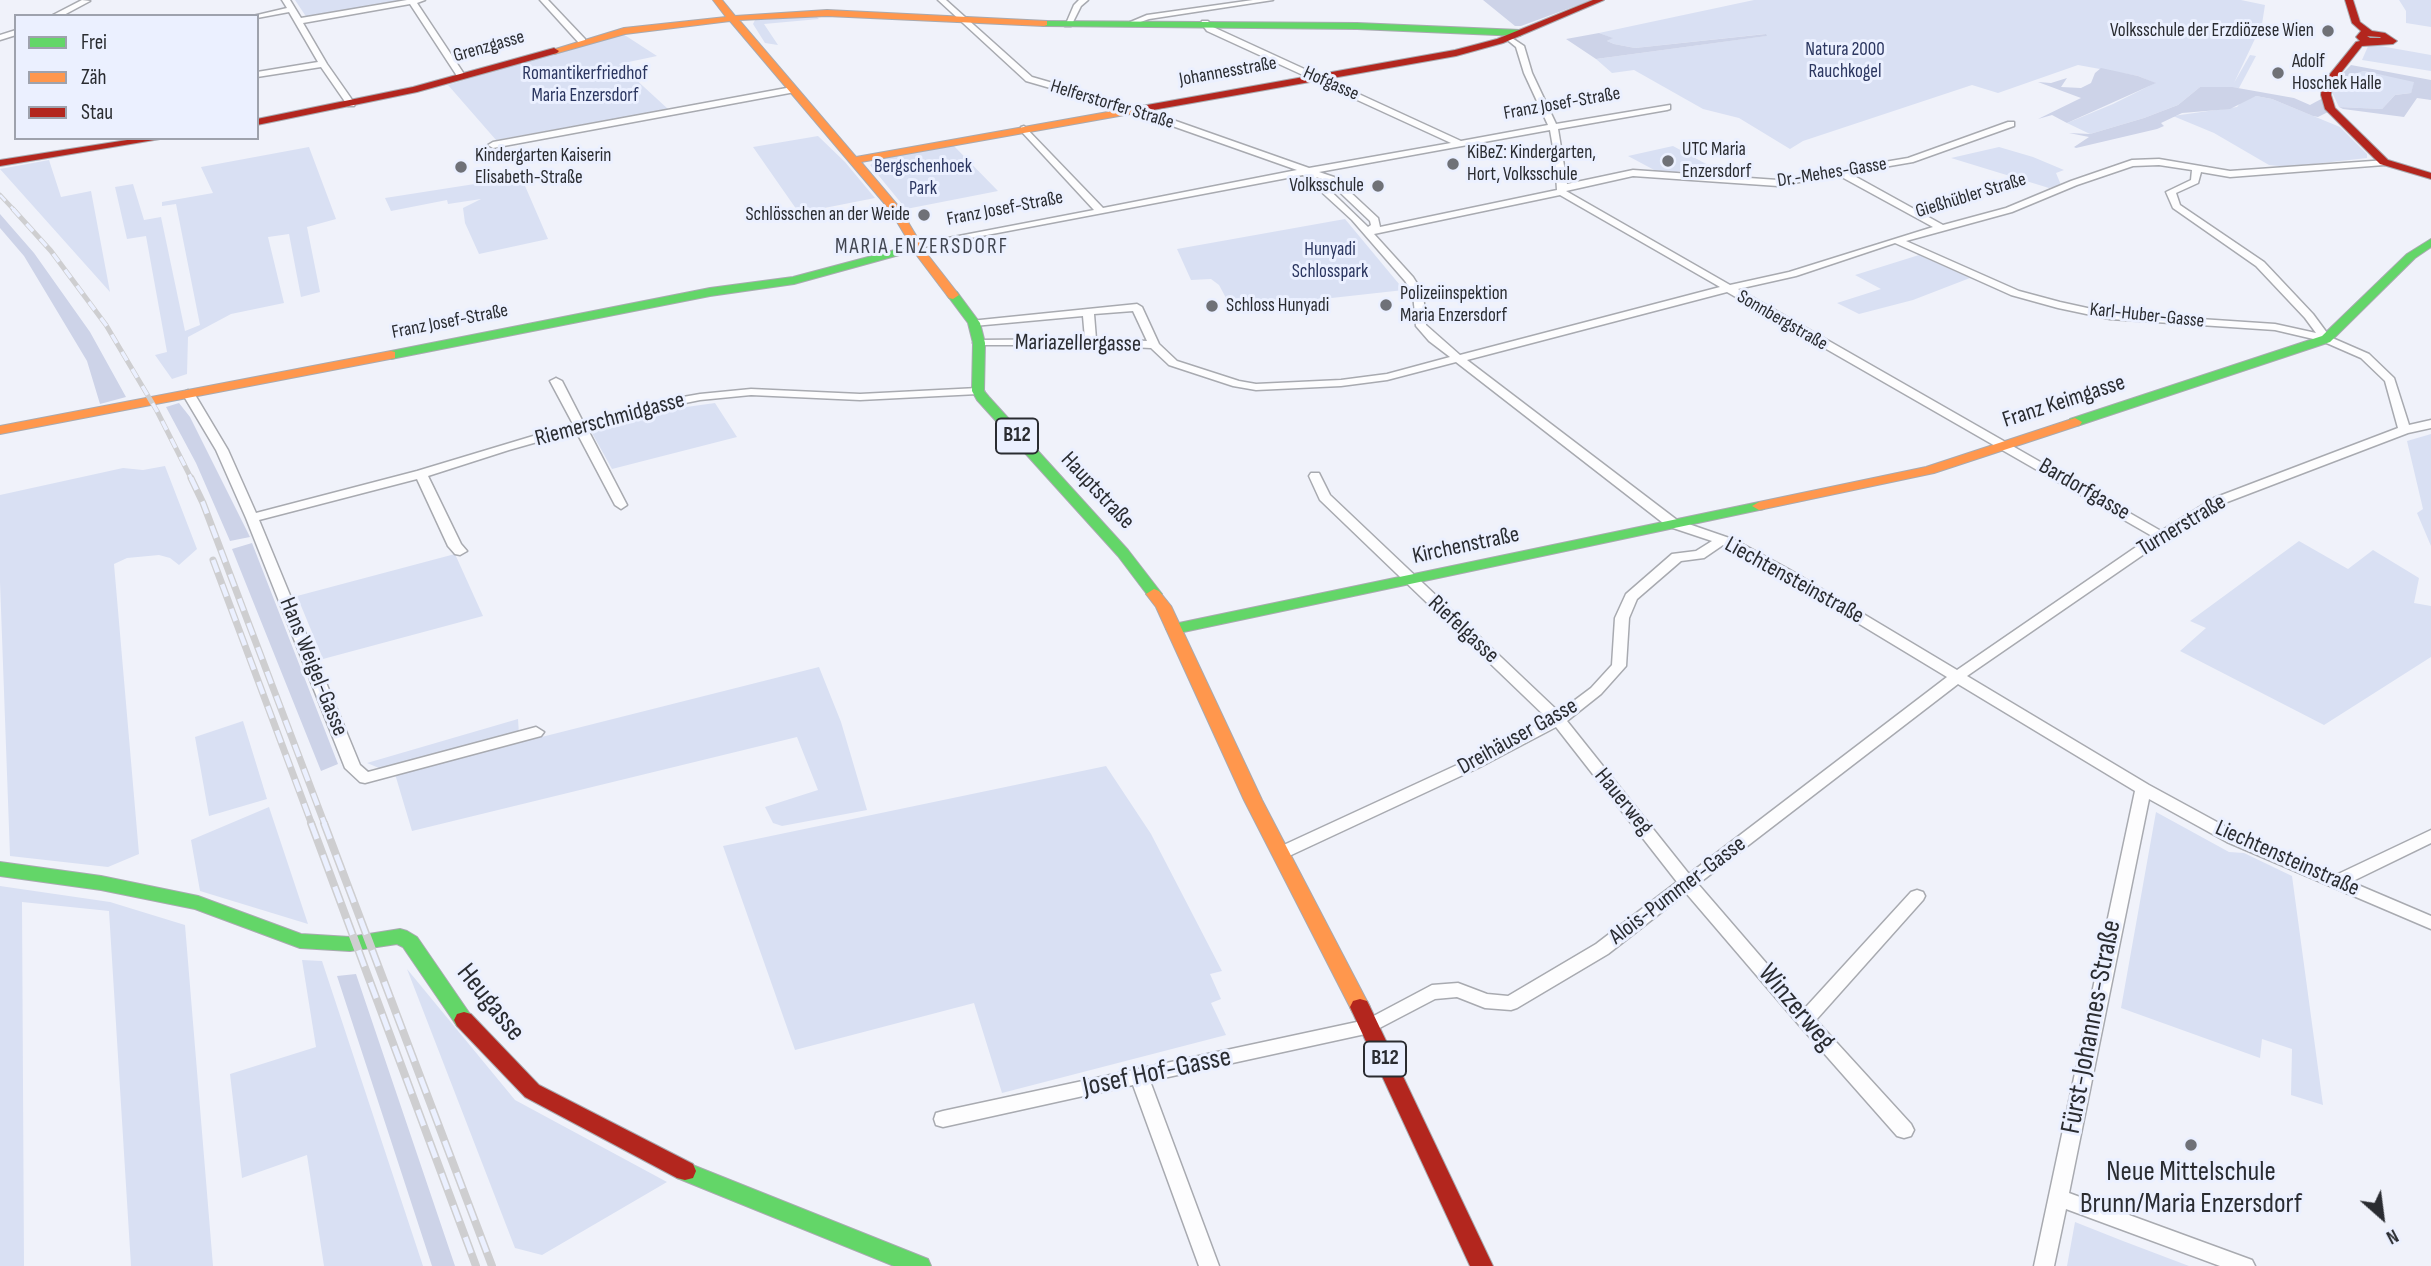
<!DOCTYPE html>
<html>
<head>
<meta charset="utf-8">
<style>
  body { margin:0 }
  #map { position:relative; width:2431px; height:1266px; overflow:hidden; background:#f0f2fa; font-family:"Sofia Sans Condensed",sans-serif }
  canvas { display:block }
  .legend { position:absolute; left:14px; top:14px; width:245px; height:126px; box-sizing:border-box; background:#ebf0ff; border:2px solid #9ea2ad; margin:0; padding:9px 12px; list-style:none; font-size:21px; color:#2a2c31 }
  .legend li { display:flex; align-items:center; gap:14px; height:35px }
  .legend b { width:35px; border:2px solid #9ea2ad }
  .north { position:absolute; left:2347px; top:1182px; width:70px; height:70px; -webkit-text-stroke:5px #ebf0ff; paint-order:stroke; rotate:152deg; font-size:19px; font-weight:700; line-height:28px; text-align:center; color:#2a2c31 }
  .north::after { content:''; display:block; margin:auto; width:24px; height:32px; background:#2a2c31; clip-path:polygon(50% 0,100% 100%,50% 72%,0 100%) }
</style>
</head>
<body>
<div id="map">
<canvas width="2431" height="1266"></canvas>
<ul class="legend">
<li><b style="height:9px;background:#63d668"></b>Frei</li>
<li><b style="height:9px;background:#ff974d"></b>Zäh</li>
<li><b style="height:9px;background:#b3261e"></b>Stau</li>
</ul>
<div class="north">N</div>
</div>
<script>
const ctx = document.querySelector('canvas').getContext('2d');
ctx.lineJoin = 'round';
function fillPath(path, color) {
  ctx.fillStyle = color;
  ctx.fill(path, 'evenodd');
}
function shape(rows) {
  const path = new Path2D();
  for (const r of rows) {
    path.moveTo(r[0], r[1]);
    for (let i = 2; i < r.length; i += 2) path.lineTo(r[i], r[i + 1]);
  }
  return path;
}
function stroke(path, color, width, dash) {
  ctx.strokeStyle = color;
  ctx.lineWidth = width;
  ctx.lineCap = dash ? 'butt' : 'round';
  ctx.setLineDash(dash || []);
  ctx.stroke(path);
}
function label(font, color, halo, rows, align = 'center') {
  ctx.font = font + ' "Sofia Sans Condensed",sans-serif';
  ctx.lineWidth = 6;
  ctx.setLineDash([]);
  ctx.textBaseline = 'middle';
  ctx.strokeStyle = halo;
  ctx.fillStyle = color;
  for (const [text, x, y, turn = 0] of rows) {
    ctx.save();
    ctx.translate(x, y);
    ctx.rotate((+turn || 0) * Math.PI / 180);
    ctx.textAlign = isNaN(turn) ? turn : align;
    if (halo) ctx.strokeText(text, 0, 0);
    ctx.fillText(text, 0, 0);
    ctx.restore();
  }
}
fillPath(shape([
  [295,0,398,0,400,1,307,18],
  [1754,0,2241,0,2265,5,2262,24,2234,83,2250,55,2256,56,2239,88,2200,87,2178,105,2144,118,2090,134,2067,123,2113,104,2155,83,2138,76,2078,65,1998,93,1972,85,1803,141,1790,149,1739,118,1703,109,1634,70,1612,73,1596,59,1766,36,1765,34,1635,48,1614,44,1607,41,1612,38,1599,33],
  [2399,0,2431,0,2431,27,2406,23,2406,11],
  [816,16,819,19,764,24,778,45,765,43,753,24,755,20],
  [623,34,657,56,619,64,668,109,496,140,448,85,550,54],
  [2369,44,2431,55,2431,71,2362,60],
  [2364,71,2415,81,2411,93,2395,95,2382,109,2339,107,2331,90,2339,90,2351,75],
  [2256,96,2272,99,2340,127,2367,154,2367,158,2287,167,2269,165,2214,133,2173,116,2237,107,2242,101],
  [818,136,845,162,875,198,799,213,753,147],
  [954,146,998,191,906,209,870,165,879,159],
  [1673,146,1708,165,1672,173,1658,172,1628,156],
  [309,147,336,219,307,227,320,292,301,297,289,234,268,237,284,303,231,314,188,337,187,374,172,379,155,355,167,352,146,236,127,239,115,187,133,184,144,220,161,217,185,331,200,325,176,204,162,206,162,202,213,193,201,167],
  [1999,147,2033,157,2064,170,2056,173,2061,185,2049,188,1951,158],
  [49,160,61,197,91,191,110,292,0,169],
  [519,172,548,239,479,254,465,223,463,208,481,199,448,204,447,200,391,211,385,198,481,183],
  [1345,219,1404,290,1232,309,1219,285,1211,279,1191,280,1177,249],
  [1919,255,1970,278,1913,300,1859,314,1837,303,1881,289,1855,275],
  [715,403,737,437,612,469,592,433,672,409],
  [2431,434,2431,546,2417,513,2423,509,2407,441],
  [165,466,197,549,179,565,170,558,159,555,127,558,114,564,139,854,108,867,10,856,0,582,0,495,123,468,143,470],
  [2299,541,2348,569,2373,550,2419,578,2414,603,2431,606,2431,657,2324,725,2180,651,2206,628,2190,621],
  [455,554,483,616,323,659,297,596],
  [819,667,841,722,867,810,782,826,773,823,765,807,818,790,797,737,412,831,395,774],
  [518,719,519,734,379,768,367,763],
  [243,721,267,799,209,816,195,737],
  [1106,766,1151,834,1222,971,1210,974,1221,999,1211,1003,1226,1035,1002,1093,974,1003,795,1050,723,846],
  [269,807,308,924,200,891,191,840],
  [2156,812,2229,852,2244,853,2292,876,2323,1105,2291,1095,2292,1049,2262,1039,2260,1058,2121,1008],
  [0,886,110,902,185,925,213,1266,131,1266,109,911,22,902,24,1266,0,1266],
  [302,960,322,961,423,1266,324,1266,307,1155,242,1178,230,1074,316,1047],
  [407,969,515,1100,667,1182,542,1255,515,1248],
  [2075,1222,2123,1241,2189,1266,2067,1266]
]), '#d9e0f3');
fillPath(shape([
  [1483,0,1592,0,1521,26,1515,26],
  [1599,33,1613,38,1607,41,1614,44,1635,48,1766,34,1767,36,1596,59,1566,39],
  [2351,65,2431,80,2431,100,2417,98,2404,117,2343,109,2339,107,2382,109,2395,95,2411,93,2414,82,2364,71,2351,75,2339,90,2331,90,2337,79],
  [2101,68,2138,76,2156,83,2067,123,2052,115,2038,119,2081,98,2038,82,2051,83,2067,78,2061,87,2081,88,2091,83,2095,73],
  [2200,87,2232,87,2294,98,2310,105,2323,98,2328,112,2318,117,2313,116,2272,99,2256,96,2230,109,2182,113,2161,123,2164,126,2157,129,2076,148,2074,147,2089,137,2069,133,2090,134,2144,118,2178,105],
  [0,214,34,253,90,332,126,397,100,404,87,361,24,256,0,228],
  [179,403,190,417,250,537,230,541,196,463,166,407],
  [252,543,338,764,321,771,232,549],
  [356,974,455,1266,432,1266,337,976]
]), '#cdd3e8');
const street = shape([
  [82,0,90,1,62,16,51,16,82,0],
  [282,0,290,0,301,18,407,0,425,0,417,3,466,77,459,79,410,4,303,23,327,64,355,104,354,106,348,106,321,67,257,77,257,72,318,62,289,12,257,18,257,16,253,16,287,8,282,0],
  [540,0,548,0,585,39,585,43,579,43,540,0],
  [938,0,946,0,1032,77,1136,107,1309,168,1451,143,1207,31,1201,23,1202,21,1208,21,1213,27,1461,141,1548,125,1524,73,1516,47,1505,38,1509,36,1524,46,1532,73,1556,124,1670,105,1670,109,1667,110,1558,129,1567,184,1633,170,1778,180,1908,158,2008,122,2014,122,2014,126,1913,162,1849,173,1943,225,2006,208,2071,181,2132,160,2159,159,2230,171,2387,160,2387,164,2384,165,2230,177,2201,172,2198,183,2176,193,2180,205,2264,262,2313,314,2330,337,2369,354,2394,378,2409,425,2431,420,2431,428,2408,433,2222,504,2166,539,1967,676,2149,785,2239,834,2336,875,2431,830,2431,843,2351,882,2431,916,2431,929,2227,842,2149,799,2069,1193,2252,1260,2255,1266,2220,1266,2066,1209,2054,1266,2034,1266,2135,791,1958,684,1698,884,1805,1008,1911,892,1917,890,1923,892,1925,896,1923,900,1816,1020,1911,1124,1914,1130,1911,1136,1904,1138,1897,1136,1799,1025,1686,893,1608,954,1517,1008,1511,1010,1485,1008,1457,997,1435,999,1370,1033,1150,1081,1219,1266,1199,1266,1133,1085,943,1127,936,1125,934,1119,936,1113,943,1111,1366,1020,1432,985,1458,983,1487,994,1508,996,1596,944,1677,882,1556,727,1480,767,1287,857,1275,857,1273,853,1275,849,1470,759,1548,719,1320,500,1309,476,1311,473,1319,473,1330,495,1559,712,1591,688,1612,665,1615,618,1626,594,1672,554,1696,551,1712,541,1667,526,1456,362,1387,380,1341,386,1256,390,1233,386,1169,365,1151,348,1091,345,975,345,973,343,979,340,1085,339,1083,316,974,326,970,325,970,321,1137,304,1142,307,1159,344,1177,361,1239,381,1256,384,1341,380,1387,374,1450,357,1429,341,1416,326,1413,293,1405,281,1352,220,1303,175,913,249,912,247,917,244,1094,210,1021,131,1021,127,1024,126,1103,208,1297,170,1130,111,1026,81,938,0],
  [1550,130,1555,159,1557,190,1380,227,1378,218,1334,177,1319,172,1550,130],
  [2159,165,2192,170,2191,180,2166,192,2173,208,2256,266,2305,318,2316,333,2275,324,2110,313,2060,302,2019,291,1906,241,2012,212,2077,185,2133,166,2159,165],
  [1838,175,1933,227,1789,272,1730,285,1566,191,1633,176,1778,186,1838,175],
  [1316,177,1328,181,1370,221,1371,225,1368,227,1316,177],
  [1560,195,1720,287,1460,355,1426,325,1423,293,1413,277,1374,234,1560,195],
  [1895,243,2011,295,2058,308,2110,319,2275,330,2322,341,2361,358,2385,381,2398,428,2214,498,2161,531,1738,289,1796,276,1895,243],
  [1727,292,2152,536,1957,670,1790,570,1735,540,1677,520,1467,360,1727,292],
  [1133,311,1147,341,1096,339,1094,314,1133,311],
  [1723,545,1780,576,1947,677,1689,874,1567,721,1601,694,1626,666,1629,618,1637,599,1681,561,1704,558,1723,545],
  [1079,0,1088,0,1081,6,1071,26,1065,26,1074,5,1079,0],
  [1253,0,1273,0,1149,19,1132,25,1128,23,1147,15,1253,0],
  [16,30,16,35,0,40,0,35,16,30],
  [792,87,795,88,795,92,493,148,488,145,493,142,792,87],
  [556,378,562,381,583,422,649,403,700,394,751,389,860,394,978,388,984,391,978,394,860,400,751,395,700,400,651,410,587,428,627,505,621,509,615,505,576,431,509,450,428,476,461,544,467,551,460,555,455,554,448,546,417,479,259,520,360,765,368,772,536,727,544,732,541,736,365,783,360,782,345,768,246,518,216,450,182,393,188,390,194,393,228,450,256,513,417,471,573,424,550,381,556,378]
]);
const fast = shape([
  [1041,21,1357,23,1520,30,1524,33,1520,36,1357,29,1044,26,1041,25,1041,21],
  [2431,239,2431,247,2415,258,2330,342,2080,425,2075,426,2068,422,2070,419,2322,336,2407,254,2431,239],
  [917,244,921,245,921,249,794,284,710,296,391,359,385,355,391,351,710,288,793,277,917,244],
  [953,291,957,292,980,323,985,343,984,391,989,397,1128,550,1162,594,1159,597,1149,597,1118,556,977,400,972,391,973,343,968,323,947,295,953,291],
  [1759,502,1766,506,1764,509,1174,634,1166,629,1174,624,1759,502],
  [0,862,101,876,198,896,301,934,350,937,400,929,407,931,417,937,474,1020,471,1026,464,1028,457,1026,403,947,397,944,350,951,300,948,195,909,101,890,0,876,0,862],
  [685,1162,928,1259,931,1266,894,1266,677,1178,674,1171,677,1164,685,1162]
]);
const slow = shape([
  [713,0,722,0,735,16,827,10,1047,21,1047,25,1044,26,827,16,739,20,856,157,1147,105,1152,108,1147,111,861,162,899,207,927,254,959,295,953,299,949,298,918,257,890,210,730,21,625,34,554,54,549,51,624,28,726,17,713,0],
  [391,351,395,352,395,358,0,434,0,426,391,351],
  [2075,418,2082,422,2080,425,1934,473,1759,510,1752,506,1759,502,1926,467,2075,418],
  [1154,589,1159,591,1171,606,1262,800,1370,1007,1367,1013,1360,1015,1353,1013,1244,800,1156,607,1146,594,1154,589]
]);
const jam = shape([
  [1593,0,1604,0,1503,43,1456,56,1147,111,1142,108,1147,105,1455,50,1497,39,1593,0],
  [2345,0,2353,0,2360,22,2372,31,2385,33,2397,41,2393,44,2362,46,2332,84,2331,95,2335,108,2388,160,2431,173,2431,179,2380,164,2325,109,2321,95,2322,84,2356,42,2360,41,2356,37,2361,31,2352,23,2345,0],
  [2367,36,2380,37,2381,38,2370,38,2367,36],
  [554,48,559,51,557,53,417,92,257,125,257,119,413,87,554,48],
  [140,138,166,138,0,166,0,160,140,138],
  [1360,999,1367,1001,1370,1007,1493,1266,1470,1266,1350,1007,1353,1001,1360,999],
  [464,1012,471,1014,539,1085,693,1164,696,1171,693,1178,685,1180,677,1178,525,1097,457,1026,454,1020,457,1014,464,1012]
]);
stroke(street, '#a8aab0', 3);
stroke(fast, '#a8aab0', 2);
stroke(slow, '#a8aab0', 2);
stroke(jam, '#a8aab0', 2);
fillPath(street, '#fdfdfe');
fillPath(fast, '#63d668');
fillPath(slow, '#ff974d');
fillPath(jam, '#b3261e');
const railFar3 = shape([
  [0,195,15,211]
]);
const railFar2 = shape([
  [13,209,51,251,106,325,157,411,192,480]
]);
const railFar1 = shape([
  [191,478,203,503,325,825],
  [213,560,312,825]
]);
const rail = shape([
  [311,823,476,1266],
  [324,823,492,1266]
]);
stroke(railFar3, '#ceced0', 4.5);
stroke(railFar2, '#ceced0', 5);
stroke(railFar1, '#ceced0', 7);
stroke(rail, '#ceced0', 8);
stroke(railFar3, '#ebf0ff', 2.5, [8]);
stroke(railFar2, '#ebf0ff', 3.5, [10]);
stroke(railFar1, '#ebf0ff', 4.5, [13]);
stroke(rail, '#ebf0ff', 5, [17]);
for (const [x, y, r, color] of [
  [2328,31,7,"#6f7177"],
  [2278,73,7,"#6f7177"],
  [1668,161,7,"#6f7177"],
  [1453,164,7,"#6f7177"],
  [461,167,7,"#6f7177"],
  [1378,186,7,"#6f7177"],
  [924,215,7,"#6f7177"],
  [1386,305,7,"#6f7177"],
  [1212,306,7,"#6f7177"],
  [2191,1145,7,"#6f7177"]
]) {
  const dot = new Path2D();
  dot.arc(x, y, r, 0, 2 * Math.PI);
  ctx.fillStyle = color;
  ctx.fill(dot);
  stroke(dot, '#ebf0ff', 2.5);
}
label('19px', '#2a2c31', '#ebf0ff', [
  ["Volksschule der Erzdiözese Wien",2314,31,"right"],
  ["Adolf",2292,62],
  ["Hoschek Halle",2292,84],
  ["UTC Maria",1682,150],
  ["Enzersdorf",1682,172],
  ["KiBeZ: Kindergarten,",1467,153],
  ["Hort, Volksschule",1467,175],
  ["Kindergarten Kaiserin",475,156],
  ["Elisabeth-Straße",475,178],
  ["Volksschule",1364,186,"right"],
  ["Schlösschen an der Weide",910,215,"right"],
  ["Polizeiinspektion",1400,294],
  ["Maria Enzersdorf",1400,316],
  ["Schloss Hunyadi",1226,306]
], 'left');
label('19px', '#2a2c31', '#ebf0ff', [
  ["Grenzgasse",489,47,-16],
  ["Johannesstraße",1228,72,-10],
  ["Hofgasse",1331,84,24],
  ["Franz Josef-Straße",1562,104,-10],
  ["Helferstorfer Straße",1112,105,17],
  ["Dr.-Mehes-Gasse",1832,173,-9],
  ["Gießhübler Straße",1971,196,-17],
  ["Franz Josef-Straße",1005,209,-11],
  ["Karl-Huber-Gasse",2147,316,6],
  ["Sonnbergstraße",1782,321,30],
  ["Franz Josef-Straße",450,322,-11]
]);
label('19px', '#2b3660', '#ebf0ff', [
  ["Natura 2000",1845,50],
  ["Rauchkogel",1845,72],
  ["Romantikerfriedhof",585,74],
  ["Maria Enzersdorf",585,96],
  ["Bergschenhoek",923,167],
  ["Park",923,189],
  ["Hunyadi",1330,250],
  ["Schlosspark",1330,272]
]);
ctx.letterSpacing = '2px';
label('21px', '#414550', '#ebf0ff', [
  ["MARIA ENZERSDORF",922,248]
]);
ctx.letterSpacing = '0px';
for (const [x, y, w] of [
  [1017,436,42],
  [1385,1059,42]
]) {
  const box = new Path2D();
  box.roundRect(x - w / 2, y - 17.5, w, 35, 5);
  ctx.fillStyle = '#ebf0ff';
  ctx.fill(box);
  stroke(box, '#2a2c31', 2);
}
label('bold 21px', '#2a2c31', null, [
  ["B12",1017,436],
  ["B12",1385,1059]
]);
label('23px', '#2a2c31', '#ebf0ff', [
  ["Mariazellergasse",1078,344,1],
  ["Franz Keimgasse",2064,402,-18],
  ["Riemerschmidgasse",610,420,-15],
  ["Bardorfgasse",2084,490,30],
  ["Hauptstraße",1097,491,47],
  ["Turnerstraße",2182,526,-31],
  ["Kirchenstraße",1466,546,-12],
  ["Liechtensteinstraße",1794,581,29],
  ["Riefelgasse",1463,630,43],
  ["Hans Weigel-Gasse",313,667,68],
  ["Dreihäuser Gasse",1518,737,-29],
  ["Hauerweg",1623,802,51],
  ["Liechtensteinstraße",2287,859,24],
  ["Alois-Pummer-Gasse",1678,891,-37]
]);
label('28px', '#2a2c31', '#ebf0ff', [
  ["Heugasse",490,1003,51],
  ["Winzerweg",1796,1008,50],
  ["Fürst-Johannes-Straße",2092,1027,-79],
  ["Josef Hof-Gasse",1157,1073,-12]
]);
label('28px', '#2a2c31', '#ebf0ff', [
  ["Neue Mittelschule",2191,1173],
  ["Brunn/Maria Enzersdorf",2191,1205]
]);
</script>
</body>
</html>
